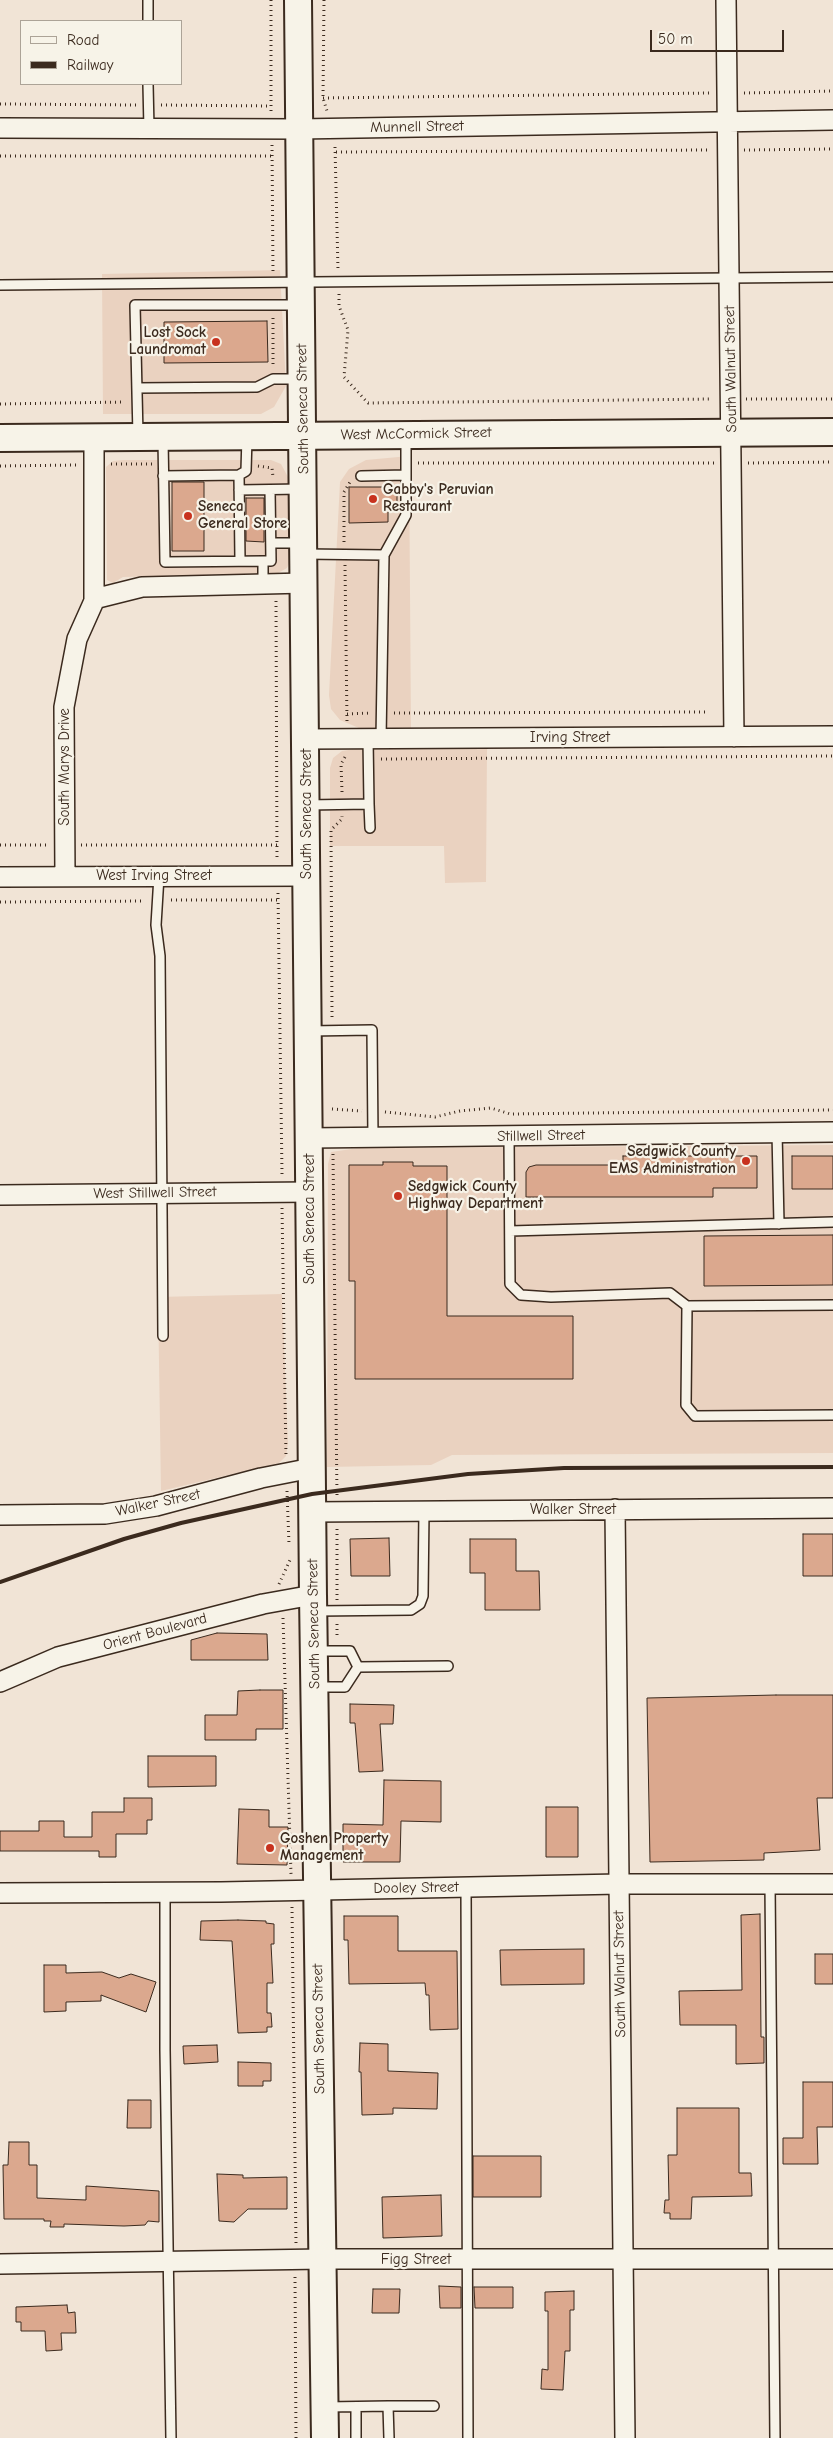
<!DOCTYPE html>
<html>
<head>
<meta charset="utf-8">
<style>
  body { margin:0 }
  #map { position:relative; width:833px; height:2438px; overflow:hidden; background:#f1e4d6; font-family:"Comic Neue",sans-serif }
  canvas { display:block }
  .legend { position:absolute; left:20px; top:20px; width:162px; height:65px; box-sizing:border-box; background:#f7f3e8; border:1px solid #aca397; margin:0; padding:6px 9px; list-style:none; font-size:15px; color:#3b2a1e }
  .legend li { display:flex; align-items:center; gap:10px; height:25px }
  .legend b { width:25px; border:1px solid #aca397 }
  .scale { position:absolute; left:650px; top:30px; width:134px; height:22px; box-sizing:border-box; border:2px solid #3b2a1e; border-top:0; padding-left:6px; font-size:15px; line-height:18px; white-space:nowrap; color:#3b2a1e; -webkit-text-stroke:4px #f7f3e8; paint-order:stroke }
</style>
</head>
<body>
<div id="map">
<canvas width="833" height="2438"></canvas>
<ul class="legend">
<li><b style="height:6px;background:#f7f3e8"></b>Road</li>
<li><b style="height:6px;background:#3b2a1e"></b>Railway</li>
</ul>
<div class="scale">50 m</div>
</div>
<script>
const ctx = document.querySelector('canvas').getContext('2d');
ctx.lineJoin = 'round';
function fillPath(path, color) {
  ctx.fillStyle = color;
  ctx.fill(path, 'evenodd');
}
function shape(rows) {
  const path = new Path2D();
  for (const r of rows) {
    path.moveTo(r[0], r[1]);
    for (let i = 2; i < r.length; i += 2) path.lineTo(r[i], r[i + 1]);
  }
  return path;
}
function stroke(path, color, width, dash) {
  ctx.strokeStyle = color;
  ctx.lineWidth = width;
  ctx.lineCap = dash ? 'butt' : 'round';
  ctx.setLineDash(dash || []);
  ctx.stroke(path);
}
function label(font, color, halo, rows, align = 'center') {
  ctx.font = font + ' "Comic Neue",sans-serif';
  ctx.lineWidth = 4.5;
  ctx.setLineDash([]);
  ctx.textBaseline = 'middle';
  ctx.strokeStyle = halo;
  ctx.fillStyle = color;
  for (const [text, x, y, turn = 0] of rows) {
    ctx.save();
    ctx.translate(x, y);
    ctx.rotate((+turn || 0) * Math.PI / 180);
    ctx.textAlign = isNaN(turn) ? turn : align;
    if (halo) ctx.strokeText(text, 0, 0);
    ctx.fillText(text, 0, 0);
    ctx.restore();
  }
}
fillPath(shape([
  [280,270,286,386,274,407,261,414,103,414,102,274],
  [409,456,411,728,359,728,340,720,331,709,329,695,340,482,349,469,366,460],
  [123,460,271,460,281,464,288,477,291,496,290,561,287,568,278,573,123,577,113,583,107,580,106,467,113,461],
  [355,749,487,749,486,882,445,883,444,846,330,846,330,768,333,758,342,751],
  [833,1145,833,1453,452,1455,431,1465,327,1467,328,1164,331,1152,359,1148],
  [282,1294,288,1443,286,1456,279,1463,161,1491,158,1297]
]), '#ead2c0');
const building = shape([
  [267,321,268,362,164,363,164,322,267,321],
  [172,482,204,482,204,551,172,551,172,482],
  [349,487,397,487,397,511,388,512,388,522,349,523,349,487],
  [246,498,264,498,264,542,246,541,246,498],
  [623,1156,757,1156,757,1188,713,1188,713,1197,526,1197,526,1172,529,1167,536,1165,623,1165,623,1156],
  [792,1156,833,1156,833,1189,792,1189,792,1156],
  [383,1162,413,1162,413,1166,447,1166,447,1316,573,1316,573,1379,355,1379,355,1281,349,1281,349,1165,383,1165,383,1162],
  [833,1235,833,1285,704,1286,704,1236,833,1235],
  [803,1534,833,1534,833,1576,803,1576,803,1534],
  [389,1538,390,1576,351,1576,350,1539,389,1538],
  [470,1539,516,1539,516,1571,539,1571,540,1610,485,1610,485,1573,470,1573,470,1539],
  [217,1633,267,1634,268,1660,191,1660,191,1640,217,1633],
  [260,1690,283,1690,283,1729,256,1729,256,1740,205,1740,205,1715,237,1715,238,1691,260,1690],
  [776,1695,833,1695,833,1798,817,1798,820,1850,764,1853,764,1860,650,1862,647,1698,776,1695],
  [350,1704,394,1705,393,1724,380,1724,383,1771,359,1772,355,1723,350,1723,350,1704],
  [148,1756,216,1756,216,1786,148,1787,148,1756],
  [384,1780,441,1781,441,1822,401,1821,400,1862,343,1862,343,1824,383,1825,384,1780],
  [124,1798,152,1798,152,1820,147,1820,147,1834,116,1834,116,1857,99,1857,99,1851,0,1851,0,1831,39,1831,39,1821,64,1821,64,1837,92,1837,92,1812,124,1812,124,1798],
  [546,1807,578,1807,578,1857,546,1857,546,1807],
  [239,1809,269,1810,269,1827,288,1827,287,1865,237,1864,239,1809],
  [760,1914,761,2037,764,2037,764,2063,736,2064,736,2025,680,2025,679,1991,742,1990,741,1915,760,1914],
  [344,1916,398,1916,398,1951,457,1951,458,2029,430,2030,429,1995,426,1995,425,1983,349,1984,348,1940,344,1940,344,1916],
  [238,1920,266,1921,266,1923,274,1924,274,1944,271,1944,273,1983,267,1983,267,2013,271,2013,272,2027,267,2027,267,2032,238,2033,232,1941,200,1940,201,1921,238,1920],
  [584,1949,584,1984,501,1985,500,1950,584,1949],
  [815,1954,833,1954,833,1984,815,1984,815,1954],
  [44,1965,66,1965,66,1973,102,1972,119,1978,131,1974,156,1982,146,2012,101,1995,101,2001,66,2002,66,2011,44,2012,44,1965],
  [360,2043,388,2044,388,2071,438,2073,437,2109,393,2108,393,2114,362,2115,361,2072,359,2072,360,2043],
  [217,2045,218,2062,184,2064,183,2046,217,2045],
  [238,2062,271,2063,271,2081,263,2081,263,2086,238,2086,238,2062],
  [803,2082,833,2082,833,2127,817,2127,818,2164,783,2164,783,2138,803,2138,803,2082],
  [128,2100,151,2100,151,2128,127,2128,128,2100],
  [677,2108,739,2108,739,2173,751,2173,752,2196,692,2197,691,2219,670,2219,670,2213,664,2213,665,2200,669,2200,668,2155,677,2155,677,2108],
  [9,2142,29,2142,29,2165,37,2165,37,2198,86,2200,86,2186,159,2191,159,2222,148,2221,145,2225,124,2226,64,2224,64,2227,50,2227,51,2221,44,2221,44,2219,4,2219,3,2165,8,2165,9,2142],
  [473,2156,541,2156,541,2197,473,2197,473,2156],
  [217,2174,243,2175,243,2178,287,2177,287,2209,248,2209,234,2222,219,2221,217,2174],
  [441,2195,442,2236,383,2238,382,2197,441,2195],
  [439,2286,461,2287,461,2308,440,2308,439,2286],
  [474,2287,513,2287,513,2308,475,2308,474,2287],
  [373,2289,400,2289,399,2313,372,2313,373,2289],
  [574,2291,574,2310,570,2310,570,2351,565,2351,563,2390,541,2389,542,2369,548,2370,548,2311,545,2311,545,2292,574,2291],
  [67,2305,68,2313,75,2312,76,2333,61,2333,62,2350,46,2351,45,2331,21,2331,21,2322,16,2322,16,2307,67,2305]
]);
fillPath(building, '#dba88e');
stroke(building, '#3b2a1e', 1);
const lane = shape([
  [148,0,148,21],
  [148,84,149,129],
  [0,285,833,277],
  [137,388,257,387,273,379,299,379],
  [138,436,135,305,299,305],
  [163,439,165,562,263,561,263,583],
  [239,475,240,561],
  [163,476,239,475,246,471,247,437],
  [361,476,406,475],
  [239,490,301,489],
  [271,543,301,543],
  [305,554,384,555,381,739],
  [384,555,406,515,406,436],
  [263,561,271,561,270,490],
  [369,804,370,828],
  [307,805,369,804,368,739],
  [159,876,156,925,160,956,163,1336],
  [309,1031,372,1030,373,1138],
  [777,1132,779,1224],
  [509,1137,510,1284,521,1295,551,1297,670,1293,687,1306,686,1405,695,1416,833,1415],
  [510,1231,833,1222],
  [687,1306,833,1305],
  [316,1611,411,1610,420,1604,423,1596,424,1511],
  [317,1651,350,1651,358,1667,448,1666],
  [317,1687,345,1687,358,1667],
  [770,1884,775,2438],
  [466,1887,468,2438],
  [165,1892,165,2050,171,2438],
  [388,2406,434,2406],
  [327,2407,388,2406,389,2438],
  [356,2407,356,2438]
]);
const street = shape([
  [726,0,734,737],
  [0,128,299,129,833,120],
  [94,437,94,601],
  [306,739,833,736],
  [0,877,308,876],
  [65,877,64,707,77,639,94,601,98,598,142,587,305,583],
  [310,1138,833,1132],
  [0,1195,310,1192],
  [615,1509,625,2438],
  [313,1512,833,1508],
  [0,1515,105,1514,156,1506,261,1478,312,1468],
  [0,1682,58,1657,263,1604,313,1595],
  [0,1893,221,1892,619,1884,833,1884],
  [0,2264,323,2259,833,2259]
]);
const secondary = shape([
  [298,0,313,1595,325,2438],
  [0,438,833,432]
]);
stroke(lane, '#3b2a1e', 12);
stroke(street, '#3b2a1e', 22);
stroke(secondary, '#3b2a1e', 30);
stroke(shape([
  [271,0,271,112],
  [324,0,323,98,327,111],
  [744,93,833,91],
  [323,98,710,93],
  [0,104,137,105],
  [161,105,271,106],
  [272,145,273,272],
  [335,147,338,270],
  [744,150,833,149],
  [336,152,710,150],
  [0,156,272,156],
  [339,294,339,306,348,330,344,377,368,403,712,399],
  [273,318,273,367],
  [746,399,833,399],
  [0,404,124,402],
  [418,463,715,463],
  [748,463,833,462],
  [111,464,152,464],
  [0,466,77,465],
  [258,466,272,468,273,477],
  [344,542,344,492,350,482],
  [345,565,347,722],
  [276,601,277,859],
  [394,713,709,712],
  [347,714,371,713],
  [381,759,833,756],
  [342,792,341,764,345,757],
  [0,845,47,845],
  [81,845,277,845],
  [278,893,282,1174],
  [171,900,278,900],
  [0,902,144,901],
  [332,1017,331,830,342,819,342,816],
  [332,1109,362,1111],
  [385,1112,435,1117,460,1111,491,1108,510,1114,833,1110],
  [333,1154,337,1495],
  [282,1208,286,1457],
  [287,1491,289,1544],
  [337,1529,337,1600],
  [279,1584,290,1560],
  [283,1618,291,1874],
  [337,1624,337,1637],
  [292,1907,296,2244],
  [295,2277,296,2438]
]), '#3b2a1e', 3, [1, 4]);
stroke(lane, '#f7f3e8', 9);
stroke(street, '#f7f3e8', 19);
stroke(secondary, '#f7f3e8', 26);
stroke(shape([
  [0,1582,124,1539,181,1523,312,1494,468,1474,564,1468,833,1467]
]), '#3b2a1e', 4);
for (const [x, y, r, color] of [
  [216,342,5,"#c8321e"],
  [373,499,5,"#c8321e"],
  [188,516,5,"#c8321e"],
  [746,1161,5,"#c8321e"],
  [398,1196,5,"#c8321e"],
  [270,1848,5,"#c8321e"]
]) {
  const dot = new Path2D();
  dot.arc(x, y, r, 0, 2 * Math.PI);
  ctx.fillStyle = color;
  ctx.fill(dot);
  stroke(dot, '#f7f3e8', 2);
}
label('15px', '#3b2a1e', '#f7f3e8', [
  ["Munnell Street",417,127,-1],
  ["South Walnut Street",731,369,-91],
  ["South Seneca Street",303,409,-91],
  ["West McCormick Street",416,434,-1],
  ["Irving Street",570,738],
  ["South Marys Drive",65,767,-90],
  ["South Seneca Street",307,814,-90],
  ["West Irving Street",154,876],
  ["Stillwell Street",541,1136,-1],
  ["West Stillwell Street",155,1193,-1],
  ["South Seneca Street",310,1219,-90],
  ["Walker Street",158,1503,-12],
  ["Walker Street",573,1510],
  ["South Seneca Street",314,1624,-91],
  ["Orient Boulevard",155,1632,-15],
  ["Dooley Street",416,1888,-1],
  ["South Walnut Street",620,1974,-91],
  ["South Seneca Street",319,2029,-91],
  ["Figg Street",416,2260]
]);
label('bold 15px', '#3b2a1e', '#f7f3e8', [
  ["Lost Sock",206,333,"right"],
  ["Laundromat",206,350,"right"],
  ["Gabby's Peruvian",383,490],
  ["Restaurant",383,507],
  ["Seneca",198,507],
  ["General Store",198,524],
  ["Sedgwick County",736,1152,"right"],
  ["EMS Administration",736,1169,"right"],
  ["Sedgwick County",408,1187],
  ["Highway Department",408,1204],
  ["Goshen Property",280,1839],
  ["Management",280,1856]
], 'left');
</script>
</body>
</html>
